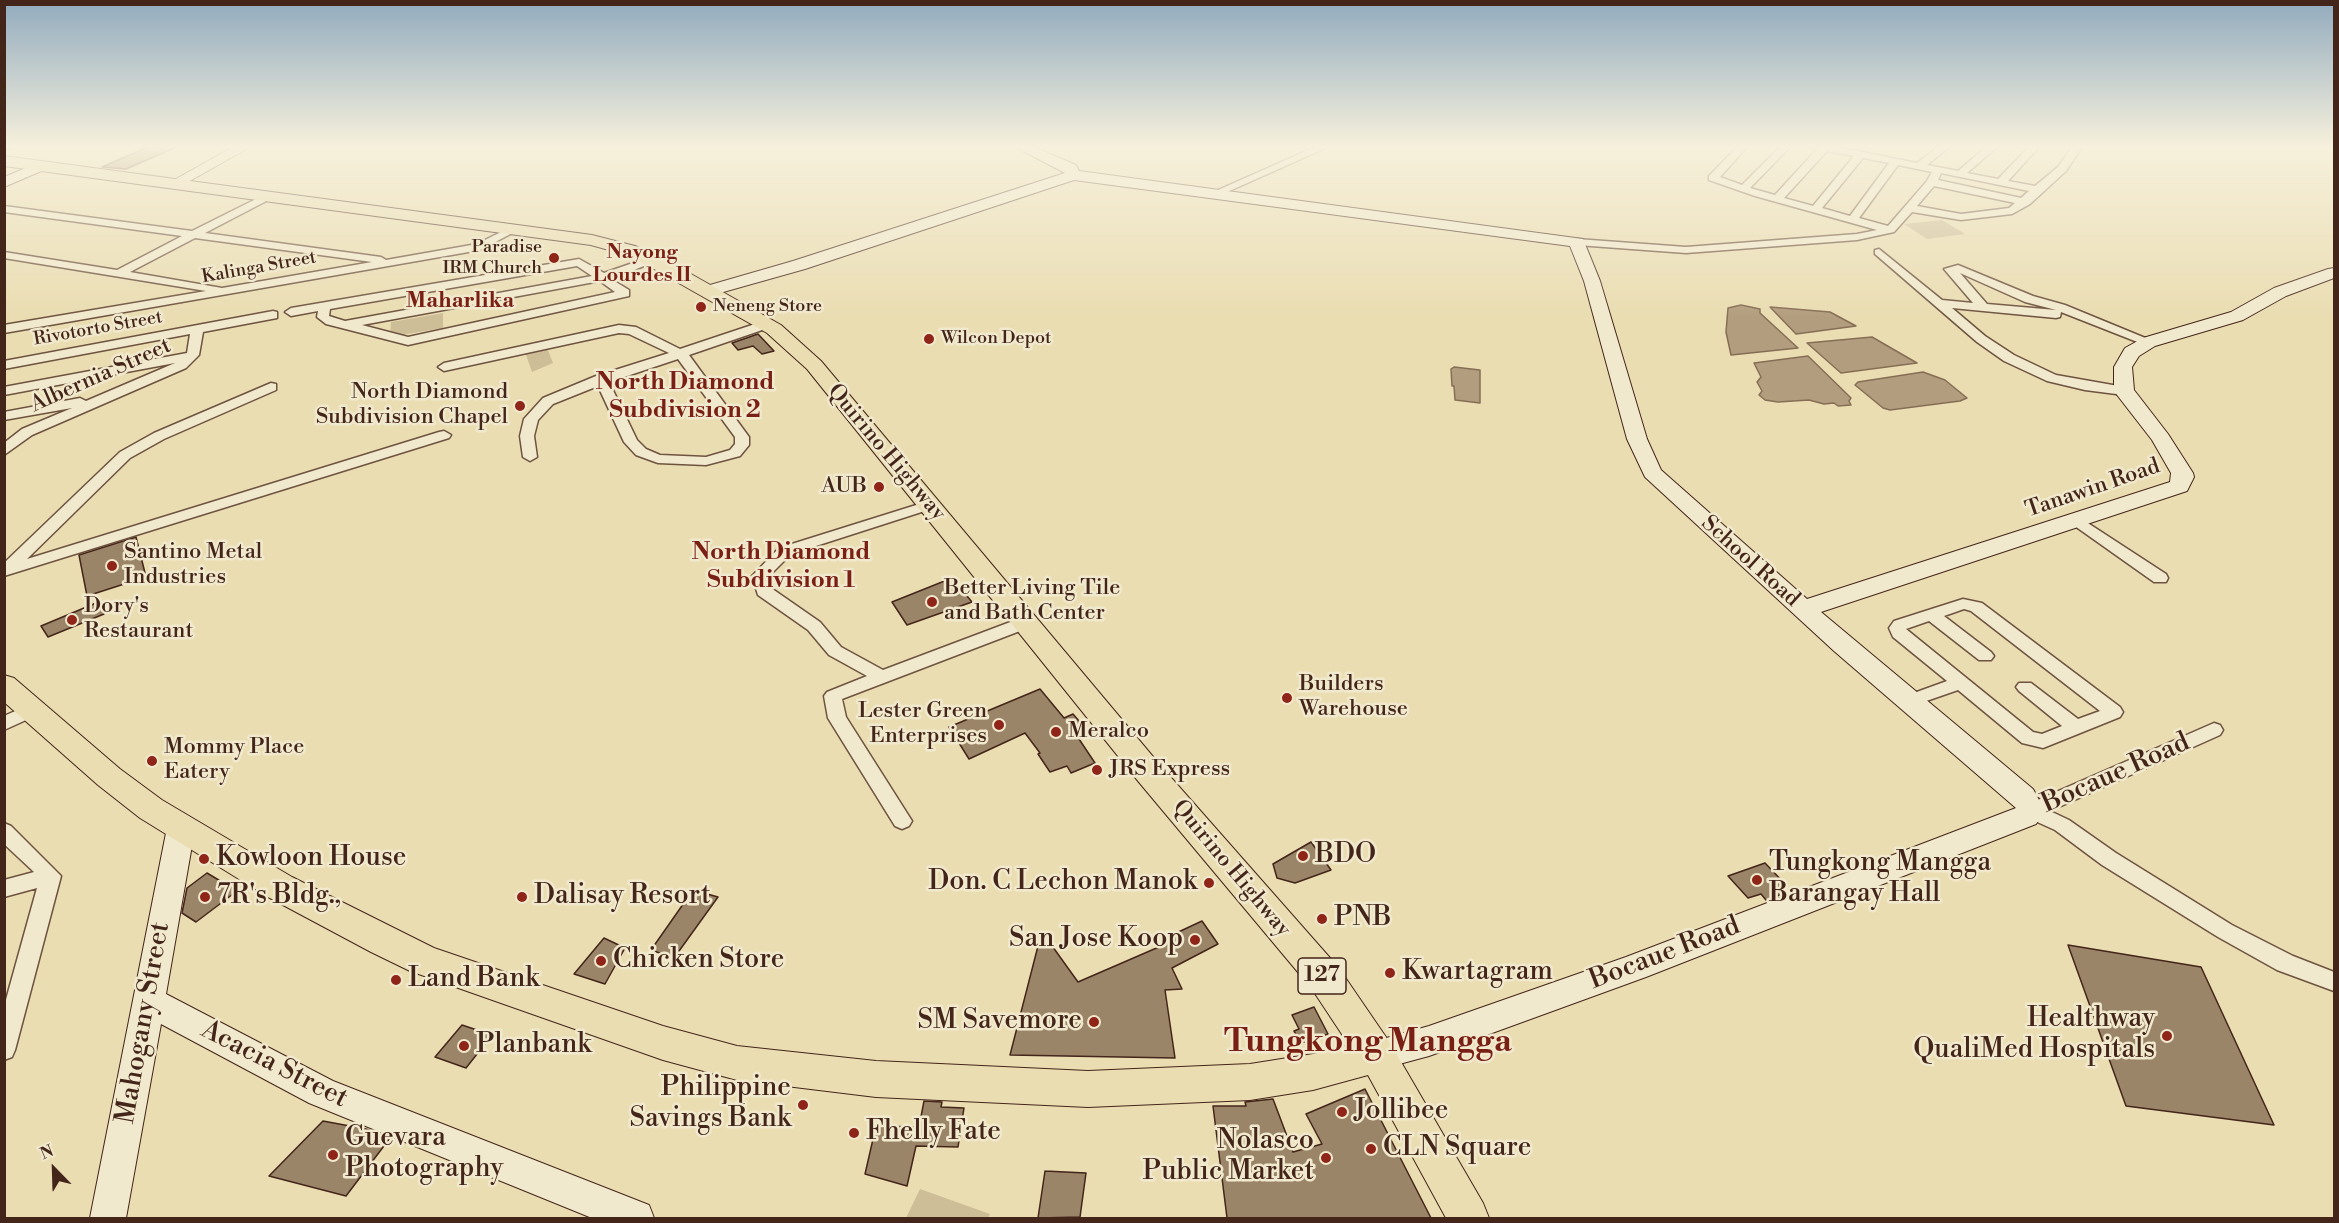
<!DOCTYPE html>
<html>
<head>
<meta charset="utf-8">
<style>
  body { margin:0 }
  #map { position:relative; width:2339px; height:1223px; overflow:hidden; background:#eaddb2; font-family:"Libre Bodoni",serif }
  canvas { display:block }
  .frame { position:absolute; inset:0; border:6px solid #44251a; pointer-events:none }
  .north { position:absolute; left:24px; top:1139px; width:60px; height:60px; -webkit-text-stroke:4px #f1e9cd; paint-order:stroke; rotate:337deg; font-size:16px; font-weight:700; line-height:24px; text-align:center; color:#44251a }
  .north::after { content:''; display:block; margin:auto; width:21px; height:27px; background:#44251a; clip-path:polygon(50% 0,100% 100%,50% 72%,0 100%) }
</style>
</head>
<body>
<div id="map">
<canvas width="2339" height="1223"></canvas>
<div class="frame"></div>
<div class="north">N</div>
</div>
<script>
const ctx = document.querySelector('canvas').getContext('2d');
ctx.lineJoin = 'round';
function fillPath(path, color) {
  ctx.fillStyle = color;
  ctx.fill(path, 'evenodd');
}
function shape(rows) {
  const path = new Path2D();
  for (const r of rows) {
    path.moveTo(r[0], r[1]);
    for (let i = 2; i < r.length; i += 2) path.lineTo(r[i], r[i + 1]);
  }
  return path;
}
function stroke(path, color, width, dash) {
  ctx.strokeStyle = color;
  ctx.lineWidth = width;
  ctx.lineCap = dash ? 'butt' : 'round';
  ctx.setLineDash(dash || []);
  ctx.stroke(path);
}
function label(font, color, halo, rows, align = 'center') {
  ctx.font = font + ' "Libre Bodoni",serif';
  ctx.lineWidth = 5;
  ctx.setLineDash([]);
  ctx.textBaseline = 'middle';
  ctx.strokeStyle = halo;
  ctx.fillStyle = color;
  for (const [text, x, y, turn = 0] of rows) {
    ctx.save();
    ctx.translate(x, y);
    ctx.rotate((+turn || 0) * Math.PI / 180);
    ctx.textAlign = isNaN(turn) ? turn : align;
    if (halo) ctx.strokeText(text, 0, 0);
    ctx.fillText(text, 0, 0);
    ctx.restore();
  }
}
fillPath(shape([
  [1942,220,1965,234,1927,239,1904,224],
  [443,313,443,328,390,337,391,322],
  [546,345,553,363,532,372,524,349],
  [920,1189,990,1214,988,1218,906,1218]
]), '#cebe98');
const water = shape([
  [1741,305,1760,309,1760,313,1798,348,1731,355,1726,332,1728,308,1741,305],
  [1770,307,1830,312,1856,326,1796,334,1770,307],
  [1872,337,1917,363,1841,373,1807,343,1872,337],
  [1808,356,1851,398,1849,401,1851,405,1838,406,1834,403,1824,404,1809,400,1778,402,1765,400,1759,395,1762,391,1757,382,1761,377,1754,363,1808,356],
  [1454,367,1480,370,1480,403,1455,400,1454,386,1452,386,1451,369,1454,367],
  [1923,372,1945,380,1967,398,1960,401,1890,410,1883,408,1855,385,1858,382,1923,372]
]);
fillPath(water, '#b29e7e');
stroke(water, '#866e56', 1.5);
const building = shape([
  [148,147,177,147,126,169,102,167,148,147],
  [758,334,774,351,762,354,753,346,738,350,732,343,758,334],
  [136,537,146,577,87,596,79,555,136,537],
  [952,578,972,602,907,625,892,602,952,578],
  [96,603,104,614,48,637,41,626,96,603],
  [1040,689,1064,718,1073,714,1085,728,1075,733,1095,763,1071,773,1067,766,1050,772,1038,754,1040,753,1025,733,969,759,949,727,1040,689],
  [1311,842,1331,870,1295,883,1277,878,1273,864,1311,842],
  [1765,863,1786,885,1779,887,1785,893,1766,900,1761,894,1748,898,1728,876,1765,863],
  [207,873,237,891,196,922,182,913,187,888,207,873],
  [693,890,718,897,674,958,651,950,693,890],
  [1202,921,1218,944,1172,968,1182,989,1165,990,1175,1058,1010,1055,1038,946,1050,943,1078,982,1175,940,1172,935,1202,921],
  [604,938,625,948,605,984,574,974,604,938],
  [2068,945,2201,967,2274,1125,2126,1106,2068,945],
  [1314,1007,1328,1034,1301,1043,1294,1031,1299,1029,1292,1015,1314,1007],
  [462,1025,492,1035,466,1068,435,1057,462,1025],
  [1365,1089,1431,1218,1227,1218,1213,1106,1246,1106,1245,1102,1273,1099,1293,1152,1322,1144,1306,1114,1365,1089],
  [924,1101,942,1102,941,1107,964,1108,958,1147,916,1146,907,1186,865,1174,876,1126,919,1127,924,1101],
  [323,1121,366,1129,390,1138,346,1196,269,1176,323,1121],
  [1045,1171,1086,1173,1080,1217,1038,1218,1045,1171]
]);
fillPath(building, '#9a8569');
stroke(building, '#44251a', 1.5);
const street = shape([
  [4,147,11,147,4,150,4,147],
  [1315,147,1328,147,1218,196,1209,194,1315,147],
  [1737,147,1747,147,1720,177,1742,185,1780,147,1790,147,1750,188,1775,195,1819,147,1837,147,1917,163,1938,147,1949,147,1927,165,1958,171,1986,147,1997,147,1967,173,1998,179,2029,147,2039,147,2008,181,2035,186,2058,167,2072,147,2082,147,2066,171,2030,204,2012,214,1961,220,1912,212,1894,232,1857,240,1686,253,1577,245,1571,242,1577,239,1686,247,1857,234,1877,230,1755,196,1709,180,1709,176,1737,147],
  [1827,151,1854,156,1813,206,1784,198,1827,151],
  [1863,158,1889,163,1850,216,1822,208,1863,158],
  [1898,165,1932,172,1927,181,1888,226,1859,218,1898,165],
  [1941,173,2029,191,2021,198,1938,180,1941,173],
  [1934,186,2015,203,2009,208,1961,214,1917,206,1934,186],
  [268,193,272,194,272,198,205,233,381,257,386,260,477,244,511,227,520,229,480,250,4,333,4,325,206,291,4,258,4,252,117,270,182,236,4,212,4,206,192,231,268,193],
  [195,238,372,262,222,288,130,272,195,238],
  [1879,249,1942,300,1973,303,1944,269,1958,265,2033,296,2065,305,2155,342,2149,346,2145,345,2061,312,2060,317,2056,318,1952,308,1985,336,2014,355,2056,375,2124,387,2131,391,2124,395,2085,390,2047,381,2004,361,1977,342,1875,254,1875,250,1879,249],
  [1960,273,2025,302,2056,310,1987,304,1960,273],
  [650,257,656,260,654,262,611,279,629,290,629,296,408,345,326,324,317,317,318,311,291,316,285,312,291,308,579,259,604,273,650,257],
  [577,266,592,276,345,321,329,316,330,309,577,266],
  [600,281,615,292,408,337,362,325,600,281],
  [273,311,277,312,277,318,203,332,199,355,186,368,32,435,4,455,4,443,22,429,72,408,4,420,4,412,80,398,86,401,175,363,4,395,4,387,187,353,190,334,4,369,4,361,273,311],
  [767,320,771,321,771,327,689,355,749,437,749,445,740,456,706,465,658,463,636,455,624,442,598,386,553,404,538,420,534,436,537,457,530,461,523,457,520,436,524,419,543,398,596,376,669,353,629,334,619,333,444,371,438,367,444,363,619,325,636,327,680,349,767,320],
  [678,359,735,437,735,444,730,450,706,457,660,455,646,449,637,440,609,382,678,359],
  [271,383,276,384,276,390,164,439,130,458,27,559,439,432,444,431,451,435,449,438,4,576,4,563,120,452,154,433,271,383],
  [929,501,936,505,934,508,791,554,768,577,771,588,820,622,841,647,883,670,1021,618,1027,616,1035,622,1033,626,842,699,846,717,912,821,909,826,902,829,895,826,828,718,824,696,827,692,867,676,829,655,808,630,758,595,752,576,779,548,929,501],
  [2077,516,2166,574,2168,578,2166,582,2154,582,2072,524,2069,521,2072,518,2077,516],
  [1963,599,1982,603,2120,707,2123,712,2120,717,2043,748,2022,743,1958,690,1909,707,1903,705,1900,701,1903,697,1947,681,1893,637,1889,628,1894,621,1963,599],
  [1964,609,1971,611,2100,711,2078,719,2031,683,2019,683,2016,687,2019,691,2062,726,2042,734,2033,732,1906,629,1929,621,1979,660,1991,660,1994,656,1991,652,1944,616,1964,609],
  [31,704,37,705,40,710,37,715,4,730,4,716,31,704],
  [2214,723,2220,725,2223,730,2220,735,2050,811,2069,820,2116,853,2232,925,2293,956,2334,972,2334,991,2277,970,2218,937,2102,865,2055,830,2024,816,2021,811,2024,806,2214,723],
  [4,823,11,826,61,876,15,1050,12,1057,4,1060,4,1007,37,888,4,897,4,880,34,872,4,844,4,823]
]);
const secondary = shape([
  [233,147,250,147,179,187,169,187,167,184,233,147],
  [1015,147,1034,147,1076,165,1079,171,1583,239,1600,281,1647,439,1661,470,1807,599,2170,482,2171,473,2152,440,2114,391,2114,367,2125,348,2143,338,2231,312,2274,288,2328,269,2334,268,2334,278,2286,296,2243,320,2155,346,2139,356,2132,367,2134,390,2168,434,2193,473,2194,477,2187,491,1821,612,2033,789,2045,811,2036,824,1646,977,1429,1056,1377,1070,1365,1066,1360,1055,1365,1044,1429,1026,1626,957,2016,808,1834,651,1645,477,1627,439,1584,281,1570,246,1074,180,805,269,709,296,700,291,703,287,793,261,1065,173,1015,147],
  [41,162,48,166,46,169,4,187,4,177,41,162],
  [181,817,191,820,195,828,166,994,333,1081,649,1205,654,1218,592,1218,309,1103,161,1024,126,1218,90,1218,167,828,171,820,181,817]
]);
const primary = shape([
  [4,156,592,235,635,246,668,261,781,325,821,361,1160,765,1338,967,1390,1043,1483,1203,1489,1218,1446,1218,1368,1075,1313,1090,1250,1100,1088,1107,876,1097,737,1080,663,1060,410,971,371,952,268,897,140,818,98,785,4,702,4,675,14,678,120,769,162,800,292,877,434,948,663,1026,737,1046,876,1061,1088,1071,1250,1064,1313,1054,1349,1045,1312,989,1138,781,807,369,767,333,654,269,623,254,591,245,4,166,4,156]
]);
stroke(street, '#6e5340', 3);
stroke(secondary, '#44251a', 2);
stroke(primary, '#44251a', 2);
fillPath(street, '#f1e9cd');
fillPath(secondary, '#f1e9cd');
fillPath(primary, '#eaddb2');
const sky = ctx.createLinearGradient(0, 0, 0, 318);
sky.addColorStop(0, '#92abbe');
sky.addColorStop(0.46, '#f6f0dc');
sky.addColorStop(1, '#f6f0dc00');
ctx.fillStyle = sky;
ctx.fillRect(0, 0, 2339, 318);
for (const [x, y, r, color] of [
  [554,258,6,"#8f2418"],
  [701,307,6,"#8f2418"],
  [929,339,6,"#8f2418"],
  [520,406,6,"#8f2418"],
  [879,487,6,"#8f2418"],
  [112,566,6,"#8f2418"],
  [932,602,6,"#8f2418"],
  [72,620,6,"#8f2418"],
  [1287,698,6,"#8f2418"],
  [999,725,6,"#8f2418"],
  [1056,732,6,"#8f2418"],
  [152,761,6,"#8f2418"],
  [1097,770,6,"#8f2418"],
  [1303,856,6,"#8f2418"],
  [204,859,6,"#8f2418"],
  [1757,880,6,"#8f2418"],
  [1209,883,6,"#8f2418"],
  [205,897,6,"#8f2418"],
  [522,897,6,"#8f2418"],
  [1322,919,6,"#8f2418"],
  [1195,940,6,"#8f2418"],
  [601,961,6,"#8f2418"],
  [1390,973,6,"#8f2418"],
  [396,980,6,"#8f2418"],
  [1094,1022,6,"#8f2418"],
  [2167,1036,6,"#8f2418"],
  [464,1046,6,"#8f2418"],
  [803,1105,6,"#8f2418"],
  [1342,1112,6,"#8f2418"],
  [854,1133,6,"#8f2418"],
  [1371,1149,6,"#8f2418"],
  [333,1155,6,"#8f2418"],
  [1326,1158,6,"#8f2418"]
]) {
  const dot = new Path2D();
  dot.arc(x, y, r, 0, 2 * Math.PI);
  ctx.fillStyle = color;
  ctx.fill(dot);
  stroke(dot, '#f1e9cd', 2);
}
label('18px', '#44251a', '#f1e9cd', [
  ["Paradise",542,248,"right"],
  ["IRM Church",542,269,"right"],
  ["Neneng Store",713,307],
  ["Wilcon Depot",941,339]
], 'left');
label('18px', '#44251a', '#f1e9cd', [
  ["Kalinga Street",259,268,-10],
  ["Rivotorto Street",98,329,-10]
]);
label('bold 20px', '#7a1f14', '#f1e9cd', [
  ["Nayong",642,253],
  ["Lourdes II",642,276]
]);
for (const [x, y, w] of [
  [1322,976,48]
]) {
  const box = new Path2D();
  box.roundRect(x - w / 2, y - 18, w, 36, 4.5);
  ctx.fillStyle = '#f1e9cd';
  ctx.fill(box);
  stroke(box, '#44251a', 1.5);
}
label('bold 21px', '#44251a', null, [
  ["127",1322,976]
]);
label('bold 22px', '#7a1f14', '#f1e9cd', [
  ["Maharlika",460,302]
]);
label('22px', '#44251a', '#f1e9cd', [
  ["Albernia Street",101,376,-24],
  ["Quirino Highway",886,453,50],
  ["Tanawin Road",2093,489,-19],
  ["School Road",1750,562,42],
  ["Quirino Highway",1231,869,50]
]);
label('22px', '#44251a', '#f1e9cd', [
  ["North Diamond",508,393,"right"],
  ["Subdivision Chapel",508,418,"right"],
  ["AUB",867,487,"right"],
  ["Santino Metal",124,553],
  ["Industries",124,578],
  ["Better Living Tile",944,589],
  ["and Bath Center",944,614],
  ["Dory's",84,607],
  ["Restaurant",84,632],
  ["Builders",1299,685],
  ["Warehouse",1299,710],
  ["Lester Green",987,712,"right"],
  ["Enterprises",987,737,"right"],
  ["Meralco",1068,732],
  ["Mommy Place",164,748],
  ["Eatery",164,773],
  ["JRS Express",1109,770]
], 'left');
label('bold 24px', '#7a1f14', '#f1e9cd', [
  ["North Diamond",685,383],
  ["Subdivision 2",685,411],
  ["North Diamond",781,553],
  ["Subdivision 1",781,581]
]);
label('27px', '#44251a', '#f1e9cd', [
  ["Bocaue Road",2116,774,-24],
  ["Bocaue Road",1665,954,-21],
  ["Mahogany Street",144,1023,-80],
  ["Acacia Street",274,1065,27]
]);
label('27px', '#44251a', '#f1e9cd', [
  ["BDO",1315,856],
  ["Kowloon House",216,859],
  ["Tungkong Mangga",1769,864],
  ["Barangay Hall",1769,895],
  ["Don. C Lechon Manok",1197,883,"right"],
  ["7R's Bldg.,",217,897],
  ["Dalisay Resort",534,897],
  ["PNB",1334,919],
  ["San Jose Koop",1183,940,"right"],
  ["Chicken Store",613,961],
  ["Kwartagram",1402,973],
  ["Land Bank",408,980],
  ["Healthway",2155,1020,"right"],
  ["QualiMed Hospitals",2155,1051,"right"],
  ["SM Savemore",1082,1022,"right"],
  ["Planbank",476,1046],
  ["Philippine",791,1089,"right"],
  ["Savings Bank",791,1120,"right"],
  ["Jollibee",1354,1112],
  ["Fhelly Fate",866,1133],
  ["Guevara",345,1139],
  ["Photography",345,1170],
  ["Nolasco",1314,1142,"right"],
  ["Public Market",1314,1173,"right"],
  ["CLN Square",1383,1149]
], 'left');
label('bold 33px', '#7a1f14', '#f1e9cd', [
  ["Tungkong Mangga",1368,1043]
]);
</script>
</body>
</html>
